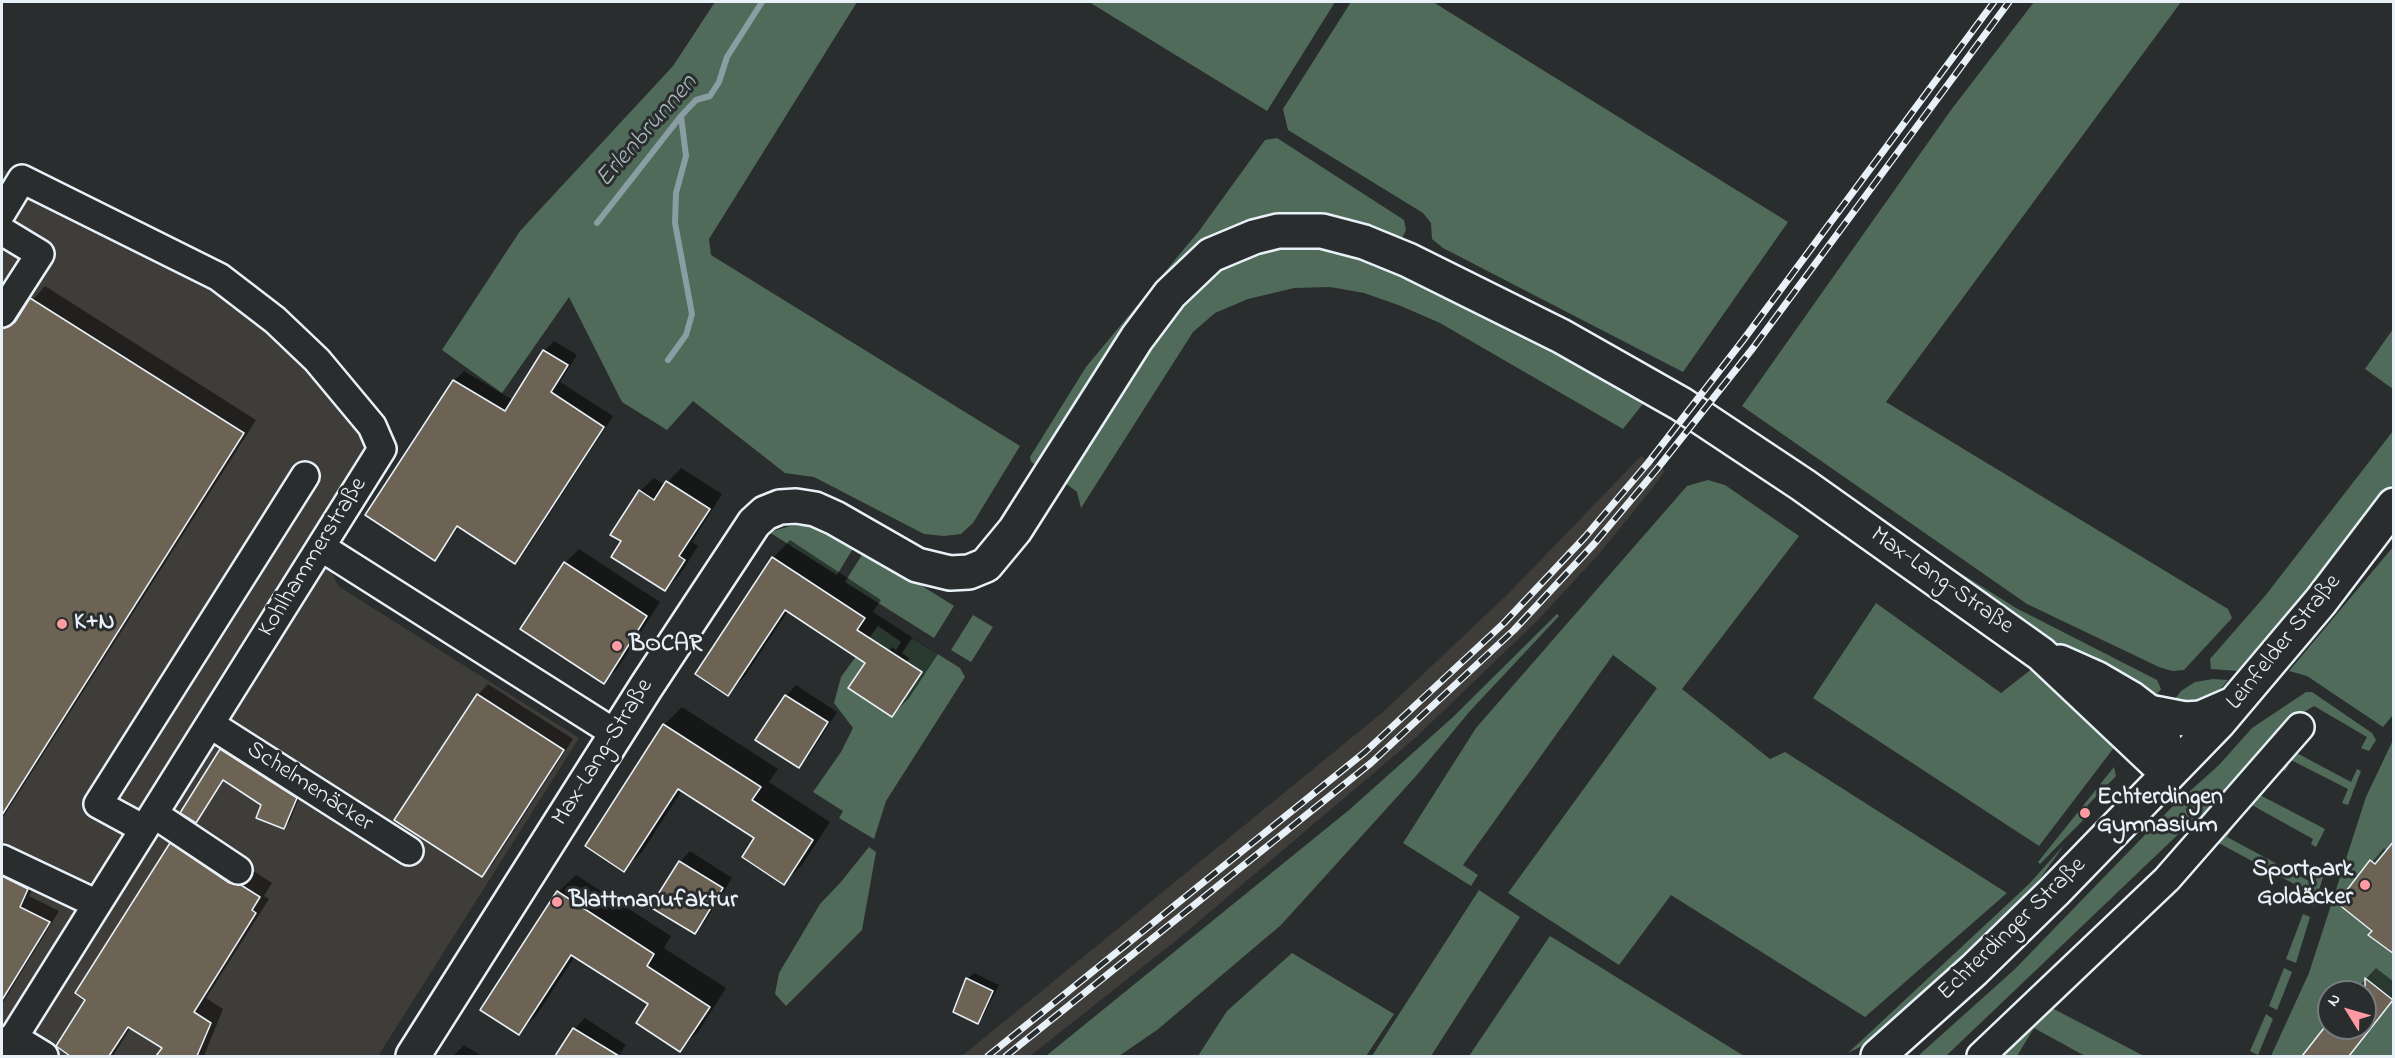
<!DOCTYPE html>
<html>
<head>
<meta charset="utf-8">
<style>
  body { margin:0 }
  #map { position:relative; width:2395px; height:1058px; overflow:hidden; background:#2a2d2e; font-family:"Indie Flower",sans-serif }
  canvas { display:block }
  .frame { position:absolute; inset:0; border:3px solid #e8f1f8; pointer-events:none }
  .north { position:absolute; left:2317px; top:980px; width:60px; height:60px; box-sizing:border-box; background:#2a2d2e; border:2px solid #767b7f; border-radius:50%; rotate:307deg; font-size:16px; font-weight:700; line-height:24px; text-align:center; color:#e8f1f8 }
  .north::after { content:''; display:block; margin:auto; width:21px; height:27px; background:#ff9aa2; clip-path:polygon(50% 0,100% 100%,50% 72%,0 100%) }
</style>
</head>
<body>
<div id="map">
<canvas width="2395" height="1058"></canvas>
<div class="frame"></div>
<div class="north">N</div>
</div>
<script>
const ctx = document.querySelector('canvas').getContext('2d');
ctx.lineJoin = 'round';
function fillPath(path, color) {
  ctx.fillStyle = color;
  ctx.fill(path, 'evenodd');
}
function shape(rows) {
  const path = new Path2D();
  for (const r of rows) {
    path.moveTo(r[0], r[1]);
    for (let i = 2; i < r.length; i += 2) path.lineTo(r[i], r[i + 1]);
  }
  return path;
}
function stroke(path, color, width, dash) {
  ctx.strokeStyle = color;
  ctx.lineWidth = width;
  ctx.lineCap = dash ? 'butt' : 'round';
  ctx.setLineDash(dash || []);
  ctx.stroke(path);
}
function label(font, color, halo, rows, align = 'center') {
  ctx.font = font + ' "Indie Flower",sans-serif';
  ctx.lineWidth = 6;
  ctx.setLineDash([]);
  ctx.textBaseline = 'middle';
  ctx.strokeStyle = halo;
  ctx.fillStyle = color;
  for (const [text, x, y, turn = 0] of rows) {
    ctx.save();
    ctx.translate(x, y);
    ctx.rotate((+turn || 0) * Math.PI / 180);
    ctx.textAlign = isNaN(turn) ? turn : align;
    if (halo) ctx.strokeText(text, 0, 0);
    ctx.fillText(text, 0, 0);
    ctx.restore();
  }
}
fillPath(shape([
  [2,169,205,269,378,437,321,547,338,586,579,738,378,1056,2,1056],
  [1641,456,1665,471,1651,490,1598,555,1537,621,1415,738,1178,939,1030,1056,962,1056,1383,712,1509,593]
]), '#3e3d39');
fillPath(shape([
  [715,2,857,2,709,239,711,255,1020,446,973,523,961,534,944,536,924,534,814,477,785,473,693,401,667,430,622,402,569,297,502,393,442,350,520,231,673,66],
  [1089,2,1335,2,1267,111],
  [1351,2,1433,2,1788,222,1683,372,1443,248,1432,239,1431,223,1423,213,1288,130,1283,109],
  [2034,2,2181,2,1886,402,2228,609,2232,618,2184,670,2172,671,2159,667,2027,604,1742,406,1951,110],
  [1277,138,1404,220,1406,230,1401,240,1241,229,1077,413,1036,465,1031,462,1030,457,1086,367,1199,231,1265,140],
  [1301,244,1343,250,1450,294,1646,400,1623,429,1440,323,1401,306,1364,293,1330,287,1294,288,1248,299,1215,313,1193,332,1081,508,1077,492,1064,482,1158,324,1223,263,1263,247],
  [2393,329,2393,389,2365,369],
  [2393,431,2393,483,2384,496,2304,599,2300,598,2237,671,2211,669,2210,659,2265,596],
  [1708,480,1725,485,1799,536,1682,689,1770,759,1785,752,2007,893,1865,1017,1671,895,1619,965,1508,893,1657,688,1613,655,1463,865,1478,875,1471,886,1403,843,1476,728,1687,486],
  [794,525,813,527,855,545,837,575,769,532],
  [2393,547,2393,715,2383,727,2307,676,2289,671],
  [865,550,954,606,934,638,845,582],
  [1946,564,2016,608,2157,680,2161,689,2152,701,2041,638,1942,571],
  [1876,603,2001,693,2033,668,2119,741,2039,846,1813,698],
  [1557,614,1559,616,1470,711,1416,776,1281,925,1157,1030,1119,1056,1046,1056,1349,810,1452,718],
  [973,615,993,627,971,662,951,650],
  [878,626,901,642,896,650,892,647,889,651,877,644,848,688,892,717,921,672,906,662,909,658,902,653,912,638,960,668,965,677,886,801,874,839,839,818,843,811,813,792,841,752,853,728,834,703,841,677],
  [2213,679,2228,680,2219,691,2223,695,2214,705,2168,708,2181,691,2195,682],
  [2306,692,2312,692,2372,733,2376,740,2369,751,2361,748,2367,737,2314,706,2296,717,2197,831,2189,824,1946,1056,1918,1056,2015,969,2171,808,2219,765,2252,728],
  [2393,740,2393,1056,2271,1056,2309,973,2366,797],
  [2329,992,2365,992,2365,1028,2329,1028],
  [2293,751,2351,782,2357,769,2361,771,2348,805,2342,803,2348,789,2291,760,2285,771,2281,769],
  [2114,767,2116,776,2087,806,2092,811,2040,864,2038,862],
  [2267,782,2260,795,2325,829,2316,847,2311,844,2313,839,2250,804,2246,810,2245,806],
  [2231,824,2234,826,2227,837,2309,881,2316,870,2324,874,2314,906,2305,903,2309,892,2215,841],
  [2064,845,2028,896,1978,944,1870,1042,1848,1053,2029,884],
  [869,847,876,852,862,930,786,1006,775,994,779,973,820,904,840,883],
  [1479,890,1520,917,1431,1056,1372,1056],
  [2303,914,2310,917,2296,963,2286,959],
  [1550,936,1744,1056,1469,1056],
  [1292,953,1394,1014,1366,1056,1198,1056,1227,1011],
  [2284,968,2292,972,2277,1010,2269,1006],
  [2048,1006,2144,1056,2085,1056,2034,1028,2017,1056,1993,1056],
  [2266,1014,2273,1019,2258,1055,2250,1051]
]), '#506b5a');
fillPath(shape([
  [45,286,256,420,2,819,2,324,10,315,20,314],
  [554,341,577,355,560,382,613,416,525,552,515,562,460,526,435,559,454,381,464,371,513,400,544,351],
  [681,468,722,494,692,542,698,546,679,576,665,589,623,541,640,491,654,478,665,485],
  [790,540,881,600,873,612,938,654,909,698,892,716,867,662,788,611,745,676,728,694,773,558],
  [579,549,660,602,618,668,604,682,565,563],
  [488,684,573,739,492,865,482,875,478,695],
  [796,685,837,712,809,756,799,766,786,696],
  [682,707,778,769,769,782,830,822,802,865,784,883,756,838,682,790,642,852,624,870,587,845,664,725],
  [228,744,302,791,290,821,284,828,263,805,224,779,195,821,222,750],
  [184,831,243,870,255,872,272,883,264,896,269,899,206,998,223,1009,204,1056,158,1056,164,1047,131,1027,113,1056,74,1056,58,1046,87,999,171,844],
  [2384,848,2387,851,2374,930,2339,902],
  [690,851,732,878,705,922,694,932,680,862],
  [2,861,37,879,29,896,59,911,2,1004],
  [576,875,671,936,664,948,726,988,698,1032,680,1050,650,1003,575,956,536,1016,518,1033,558,892],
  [2376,968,2394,982,2394,1000,2349,1056,2305,1055,2329,1024,2329,1028,2365,1028,2365,992,2354,992],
  [974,973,999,985,984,1015,977,1022,967,979],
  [585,1018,626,1045,618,1056,556,1056,574,1029],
  [464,1045,482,1056,453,1056]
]), '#0007');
stroke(shape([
  [597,223,681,116,696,100,710,96,719,82,727,57,762,2],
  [668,360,686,335,692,314,675,223,676,193,686,156,681,116]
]), '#899ea3', 6);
const building = shape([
  [30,298,244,433,2,815,2,329,15,322,30,298],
  [543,350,568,365,551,392,604,427,515,564,457,526,435,561,365,515,453,380,505,411,543,350],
  [666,481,710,509,679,556,685,560,665,591,611,557,621,541,610,535,639,490,654,500,666,481],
  [772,557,865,618,857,630,922,672,892,717,848,688,865,663,785,610,728,696,695,674,772,557],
  [564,562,647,616,604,684,520,629,564,562],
  [477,694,564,750,482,877,394,820,477,694],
  [785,695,828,722,799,768,755,740,785,695],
  [663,724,761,787,752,800,813,840,784,885,742,857,754,838,678,789,624,872,585,846,663,724],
  [220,749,297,798,284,829,256,818,261,805,223,780,196,823,180,813,220,749],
  [2394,841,2394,954,2368,935,2372,931,2337,903,2370,860,2375,864,2394,841],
  [170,843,229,883,241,885,260,897,252,910,256,913,194,1012,211,1023,197,1056,156,1056,162,1048,128,1027,109,1056,70,1056,56,1046,85,1000,75,993,170,843],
  [679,861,723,888,695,934,650,907,679,861],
  [2,876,28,889,20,907,50,922,2,1000,2,876],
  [557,891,654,954,647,966,710,1007,680,1052,636,1023,648,1004,571,955,519,1035,480,1010,557,891],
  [966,978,993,991,978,1024,953,1012,966,978],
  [2365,978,2393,1000,2349,1056,2302,1056,2324,1028,2365,1028,2365,978],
  [573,1028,619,1056,555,1056,573,1028]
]);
fillPath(building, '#6d6354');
stroke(building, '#e8f1f8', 1.5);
const minor = shape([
  [2,212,22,179,219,277,275,320,317,360,372,426,382,449,2,1056],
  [2,231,40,254,2,313],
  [321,547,616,734],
  [210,724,409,851],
  [154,814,238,870],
  [144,829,98,804,305,476],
  [2,859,97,904],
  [13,1037,44,1056],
  [1981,1056,2167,879,2300,727]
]);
const major = shape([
  [2060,662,2096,678,2132,699,2149,712,2163,734,2168,774],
  [2149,712,2185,719,2201,718,2231,705],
  [413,1056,646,687,754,523,765,513,780,507,796,506,815,509,835,518,917,565,950,573,969,572,986,565,1015,530,1137,338,1170,294,1211,255,1254,237,1278,231,1322,231,1364,242,1408,260,1561,336,1681,404,1803,485,2041,654,2168,774],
  [1878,1056,1974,970,2054,892,2218,723,2321,601,2394,505]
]);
stroke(minor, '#e8f1f8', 32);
stroke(major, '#e8f1f8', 38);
stroke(minor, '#2a2d2e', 27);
stroke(major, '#2a2d2e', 33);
const rail = shape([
  [988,1056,1365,752,1504,623,1585,537,1648,463,1744,339,1994,2],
  [1006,1056,1371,763,1514,630,1594,544,1657,469,1753,348,2009,2]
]);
stroke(rail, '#e8f1f8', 7);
stroke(rail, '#2a2d2e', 4.5, [14]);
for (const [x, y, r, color] of [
  [62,624,6,"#ff9aa2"],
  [617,646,6,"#ff9aa2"],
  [2085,813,6,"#ff9aa2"],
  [2365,885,6,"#ff9aa2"],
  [557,902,6,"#ff9aa2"]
]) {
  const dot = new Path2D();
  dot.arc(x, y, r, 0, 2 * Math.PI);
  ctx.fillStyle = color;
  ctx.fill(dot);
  stroke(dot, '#2a2d2e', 2);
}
label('24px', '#e8f1f8', '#2a2d2e', [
  ["Kohlhammerstraße",314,558,-58],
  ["Max-Lang-Straße",1941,582,35],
  ["Leinfelder Straße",2285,643,-51],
  ["Max-Lang-Straße",604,753,-58],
  ["Schelmenäcker",309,788,33],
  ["Echterdinger Straße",2013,930,-44]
]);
label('bold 24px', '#e8f1f8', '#2a2d2e', [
  ["K+N",74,624],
  ["BOCAR",629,646],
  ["Echterdingen",2097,799],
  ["Gymnasium",2097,827],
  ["Sportpark",2353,871,"right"],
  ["Goldäcker",2353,899,"right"],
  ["Blattmanufaktur",569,902]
], 'left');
label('italic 26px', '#a8babf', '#2a2d2e', [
  ["Erlenbrunnen",648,132,-49]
]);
</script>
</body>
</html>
